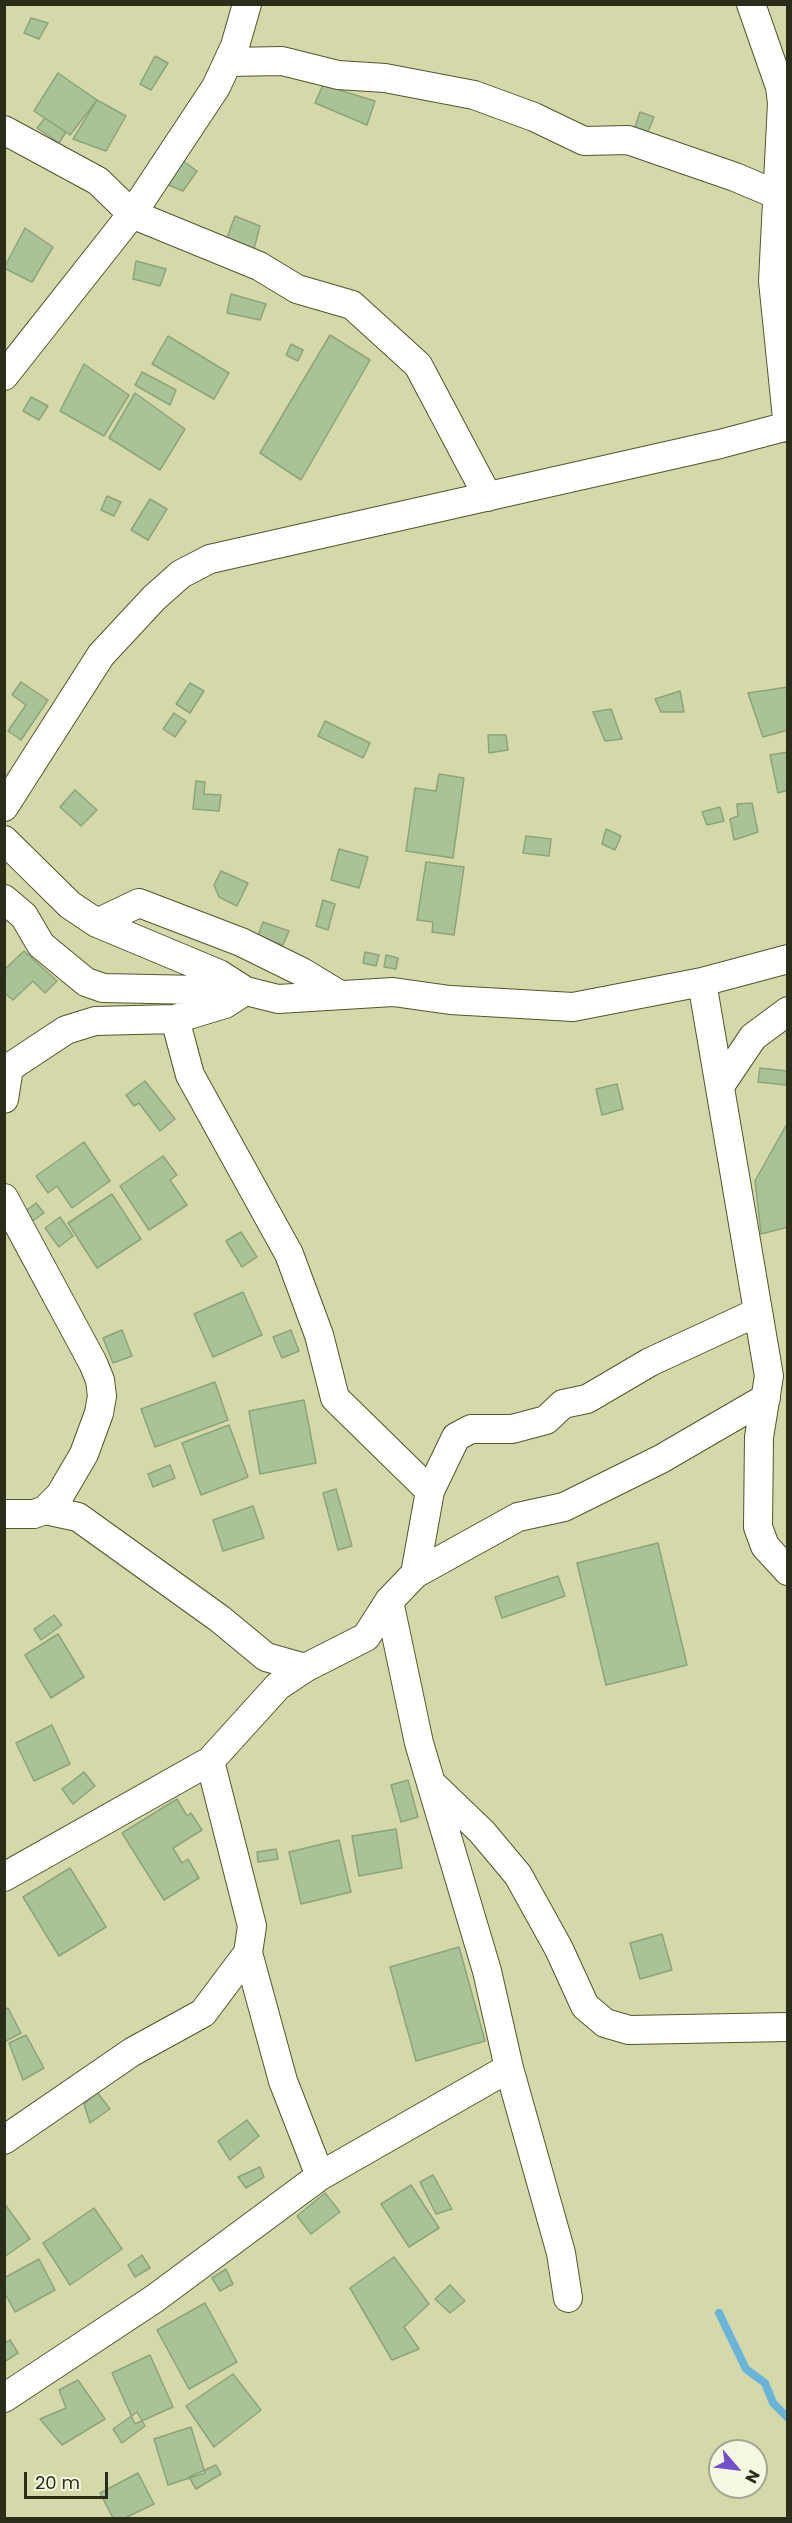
<!DOCTYPE html>
<html>
<head>
<meta charset="utf-8">
<style>
  body { margin:0 }
  #map { position:relative; width:792px; height:2523px; overflow:hidden; background:#d5d9a9; font-family:Poppins,sans-serif }
  canvas { display:block }
  .frame { position:absolute; inset:0; border:6px solid #2b2d1a; pointer-events:none }
  .north { position:absolute; left:708px; top:2439px; width:60px; height:60px; box-sizing:border-box; background:#f5f8e0; border:2px solid #a4a791; border-radius:50%; rotate:118deg; font-size:16px; font-weight:700; line-height:24px; text-align:center; color:#2b2d1a }
  .north::after { content:''; display:block; margin:auto; width:21px; height:27px; background:#7251ca; clip-path:polygon(50% 0,100% 100%,50% 72%,0 100%) }
  .scale { position:absolute; left:24px; top:2472px; width:84px; height:27px; box-sizing:border-box; border:3px solid #2b2d1a; border-top:0; padding-left:8px; font-size:18px; line-height:21px; white-space:nowrap; color:#2b2d1a; -webkit-text-stroke:4px #f5f8e0; paint-order:stroke }
</style>
</head>
<body>
<div id="map">
<canvas width="792" height="2523"></canvas>
<div class="frame"></div>
<div class="north">N</div>
<div class="scale">20 m</div>
</div>
<script>
const ctx = document.querySelector('canvas').getContext('2d');
ctx.lineJoin = 'round';
function shape(rows) {
  const path = new Path2D();
  for (const r of rows) {
    path.moveTo(r[0], r[1]);
    for (let i = 2; i < r.length; i += 2) path.lineTo(r[i], r[i + 1]);
  }
  return path;
}
function stroke(path, color, width, dash) {
  ctx.strokeStyle = color;
  ctx.lineWidth = width;
  ctx.lineCap = dash ? 'butt' : 'round';
  ctx.setLineDash(dash || []);
  ctx.stroke(path);
}
function fillPath(path, color) {
  ctx.fillStyle = color;
  ctx.fill(path, 'evenodd');
}
stroke(shape([
  [719,2313,746,2369,765,2383,773,2403,788,2418]
]), '#69b4d9', 8);
const building = shape([
  [31,18,48,23,39,39,24,33,31,18],
  [155,56,168,63,151,90,140,84,155,56],
  [58,73,97,100,70,135,34,111,58,73],
  [323,85,375,101,367,125,315,103,323,85],
  [97,100,126,116,106,151,73,139,97,100],
  [640,112,654,117,647,134,634,130,640,112],
  [45,118,66,132,59,143,37,128,45,118],
  [179,158,197,171,183,191,166,184,179,158],
  [235,216,260,226,254,249,227,238,235,216],
  [25,228,53,247,32,282,4,268,25,228],
  [136,261,166,269,160,286,133,279,136,261],
  [231,294,266,304,260,320,227,313,231,294],
  [330,335,370,360,301,480,260,453,330,335],
  [168,336,229,373,214,399,152,364,168,336],
  [291,344,303,350,298,361,286,355,291,344],
  [84,364,129,395,104,436,60,411,84,364],
  [142,372,176,390,170,405,135,385,142,372],
  [135,393,185,429,160,470,109,438,135,393],
  [31,397,48,406,39,420,23,411,31,397],
  [107,496,121,502,114,516,101,510,107,496],
  [150,499,167,509,148,540,131,530,150,499],
  [21,682,48,700,21,740,8,731,26,705,12,695,21,682],
  [190,683,204,691,190,713,176,704,190,683],
  [788,687,788,730,763,737,748,693,788,687],
  [680,691,684,712,661,712,655,699,680,691],
  [611,709,622,739,605,741,593,712,611,709],
  [174,713,186,721,175,737,163,729,174,713],
  [325,721,370,743,363,758,318,736,325,721],
  [488,735,506,735,508,750,489,753,488,735],
  [788,752,788,790,778,793,770,755,788,752],
  [439,774,464,778,453,858,406,851,415,788,436,791,439,774],
  [196,781,205,782,204,794,221,795,219,811,193,809,196,781],
  [75,790,97,810,81,826,60,807,75,790],
  [752,803,758,832,734,840,730,819,738,816,737,804,752,803],
  [720,807,724,821,707,825,702,812,720,807],
  [606,829,621,836,615,850,602,844,606,829],
  [526,836,551,839,549,856,523,853,526,836],
  [339,849,368,857,359,888,331,880,339,849],
  [426,862,464,867,454,935,432,932,433,922,417,920,426,862],
  [221,871,248,883,237,906,219,897,214,885,221,871],
  [323,900,335,904,328,930,316,926,323,900],
  [263,922,289,931,283,945,258,936,263,922],
  [24,951,57,981,45,993,33,981,13,1000,4,993,4,970,24,951],
  [365,952,379,955,376,966,363,963,365,952],
  [386,955,398,958,396,969,384,967,386,955],
  [760,1068,787,1071,786,1085,758,1082,760,1068],
  [145,1081,175,1119,160,1131,139,1103,134,1106,126,1095,145,1081],
  [617,1084,623,1109,602,1115,596,1089,617,1084],
  [788,1122,788,1227,761,1234,755,1181,788,1122],
  [84,1142,110,1181,72,1208,57,1186,48,1193,36,1176,84,1142],
  [163,1156,177,1175,170,1180,187,1205,149,1230,120,1186,163,1156],
  [112,1194,141,1239,97,1268,68,1223,112,1194],
  [36,1203,44,1213,31,1222,24,1212,36,1203],
  [60,1217,73,1236,59,1247,45,1228,60,1217],
  [241,1232,257,1257,242,1267,226,1241,241,1232],
  [243,1292,262,1335,213,1357,194,1314,243,1292],
  [122,1330,132,1356,113,1363,103,1338,122,1330],
  [291,1330,299,1351,282,1358,273,1337,291,1330],
  [215,1382,228,1420,155,1447,141,1409,215,1382],
  [304,1400,316,1463,260,1474,249,1411,304,1400],
  [229,1425,248,1477,201,1495,182,1443,229,1425],
  [170,1465,175,1478,153,1487,148,1474,170,1465],
  [336,1489,352,1546,338,1550,323,1493,336,1489],
  [253,1506,264,1538,223,1551,213,1520,253,1506],
  [658,1543,687,1665,606,1685,577,1563,658,1543],
  [558,1576,565,1596,502,1618,495,1597,558,1576],
  [54,1615,62,1625,41,1640,34,1629,54,1615],
  [58,1634,84,1677,51,1698,25,1655,58,1634],
  [52,1725,70,1764,34,1781,16,1743,52,1725],
  [84,1772,95,1786,73,1804,62,1789,84,1772],
  [408,1780,418,1817,401,1822,391,1785,408,1780],
  [177,1799,187,1816,191,1813,202,1830,173,1848,182,1863,188,1859,199,1878,164,1900,122,1833,177,1799],
  [396,1829,402,1868,359,1876,352,1836,396,1829],
  [339,1840,351,1892,301,1904,289,1852,339,1840],
  [276,1849,278,1859,258,1862,257,1852,276,1849],
  [70,1868,106,1927,59,1956,23,1897,70,1868],
  [662,1934,672,1970,640,1979,630,1943,662,1934],
  [459,1947,485,2041,416,2061,390,1967,459,1947],
  [8,2008,21,2033,4,2042,4,2010,8,2008],
  [26,2035,44,2068,23,2080,9,2043,26,2035],
  [97,2092,110,2109,90,2123,84,2104,97,2092],
  [247,2120,259,2136,230,2160,218,2141,247,2120],
  [260,2167,264,2177,246,2188,238,2177,260,2167],
  [433,2175,452,2209,436,2214,420,2182,433,2175],
  [411,2185,439,2228,409,2247,381,2204,411,2185],
  [325,2193,340,2212,311,2234,297,2216,325,2193],
  [4,2203,30,2239,4,2257,4,2203],
  [94,2208,122,2249,70,2285,43,2243,94,2208],
  [142,2255,150,2268,135,2277,128,2265,142,2255],
  [394,2257,429,2304,404,2327,419,2349,392,2360,350,2288,394,2257],
  [39,2259,55,2290,15,2312,4,2292,4,2278,39,2259],
  [226,2269,233,2284,220,2291,212,2278,226,2269],
  [450,2285,465,2301,450,2313,435,2299,450,2285],
  [205,2303,237,2362,189,2389,157,2330,205,2303],
  [10,2340,18,2353,4,2362,4,2343,10,2340],
  [150,2355,173,2407,135,2424,112,2373,150,2355],
  [233,2374,261,2410,214,2447,186,2406,233,2374],
  [78,2380,105,2419,62,2445,40,2419,66,2408,59,2390,78,2380],
  [137,2412,145,2426,122,2443,113,2429,137,2412],
  [191,2427,205,2473,168,2485,154,2439,191,2427],
  [216,2465,221,2474,196,2489,189,2477,216,2465],
  [138,2473,154,2504,125,2518,113,2518,100,2493,138,2473]
]);
fillPath(building, '#aac298');
stroke(building, '#8da37a', 1.5);
const minor = shape([
  [751,4,780,87,782,103,773,281,788,428],
  [229,62,282,61,338,75,385,78,474,95,534,117,584,141,628,140,735,177,780,196,788,194],
  [4,130,98,181,132,214,259,266,297,289,352,305,418,365,488,497],
  [4,376,132,214,216,87,235,46,247,4],
  [4,807,101,655,154,598,181,574,210,559,720,444,788,426],
  [4,840,70,905,97,923,219,974,244,990],
  [4,899,24,916,41,945,86,982,103,988,246,991,278,999,393,992,450,1000,573,1007,702,982,788,959],
  [97,923,139,903,241,942,302,972,340,995],
  [702,982,769,1376,759,1437,758,1527,765,1546,788,1571],
  [239,995,225,1004,175,1019,190,1075,289,1254,319,1335,335,1398,430,1491,415,1574],
  [4,1071,66,1030,95,1021,175,1019],
  [720,1086,753,1037,788,1011],
  [4,1099,9,1068],
  [4,1198,93,1363,100,1380,102,1396,99,1413,84,1454,60,1495,45,1510,34,1514,4,1514],
  [430,1491,456,1437,471,1429,512,1429,546,1420,563,1404,587,1399,650,1362,758,1312],
  [45,1510,78,1517,220,1619,266,1657,305,1668],
  [389,1601,419,1743,487,1971,509,2068,561,2253,568,2298],
  [431,1783,482,1832,518,1875,559,1949,585,2006,605,2023,629,2030,788,2027],
  [4,1877,210,1761,278,1686,305,1668,366,1637,389,1601,415,1574,518,1517,564,1507,661,1459,766,1398],
  [248,1953,283,2081,320,2176],
  [4,2140,132,2052,203,2013,248,1953,252,1926,210,1761],
  [4,2398,154,2299,320,2176,509,2068]
]);
stroke(minor, '#53562a', 30);
stroke(minor, '#fff', 28);
</script>
</body>
</html>
